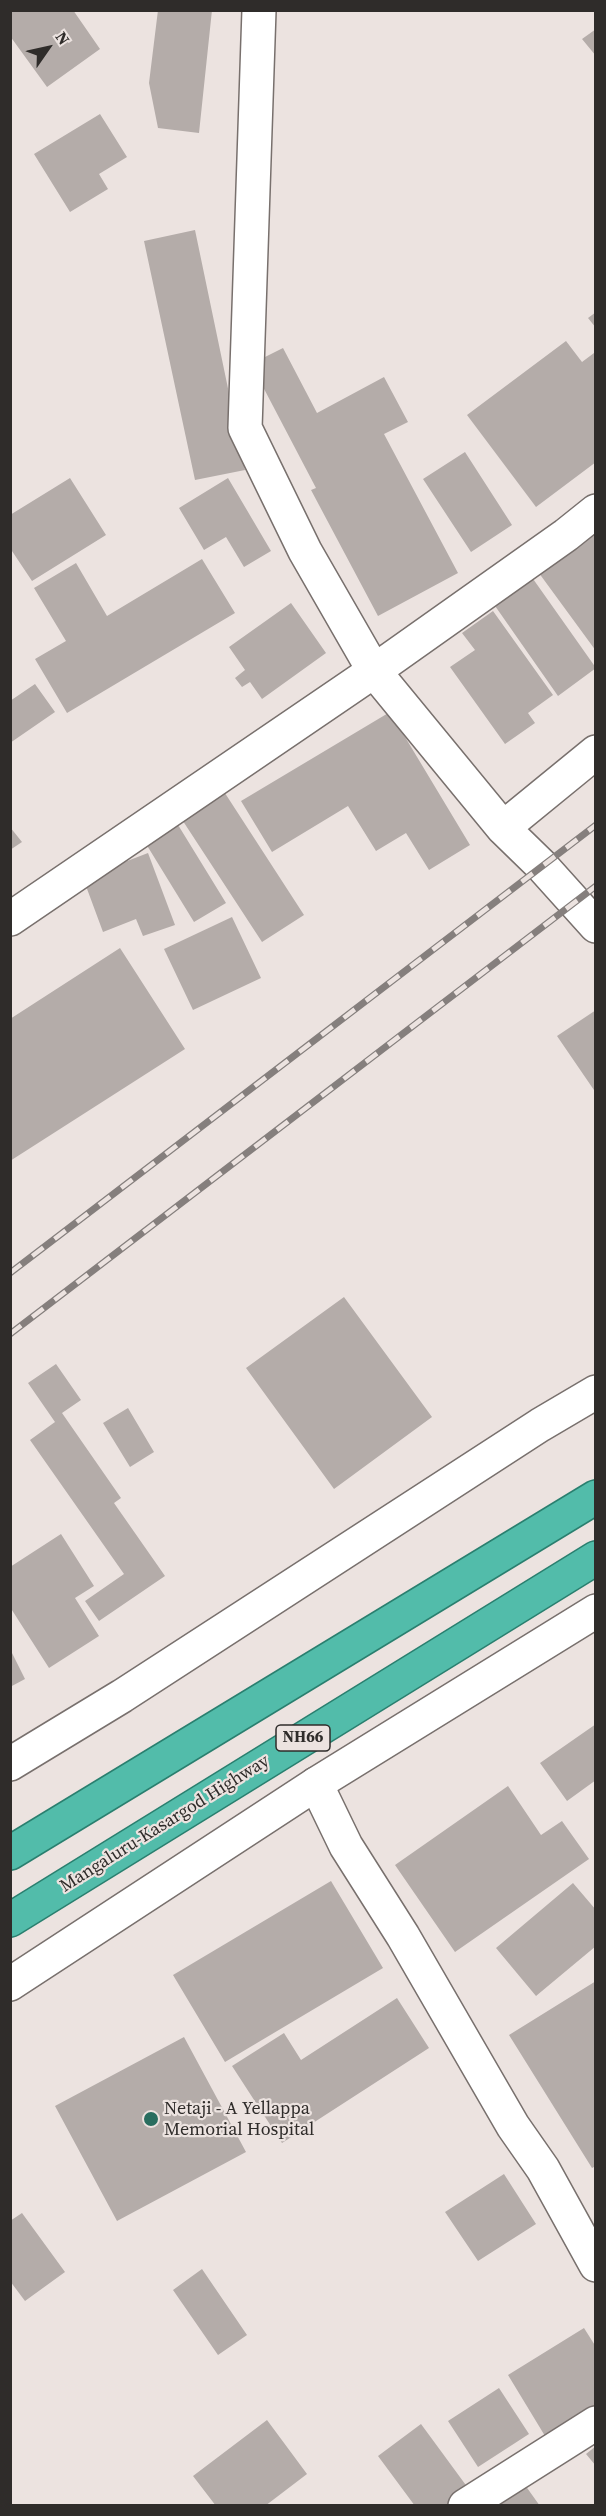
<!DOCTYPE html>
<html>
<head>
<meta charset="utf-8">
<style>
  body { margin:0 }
  #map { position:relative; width:606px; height:2516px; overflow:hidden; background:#ece3e0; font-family:"Source Serif 4",serif }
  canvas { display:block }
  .frame { position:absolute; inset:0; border:12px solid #2f2c2a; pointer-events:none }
  .north { position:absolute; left:18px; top:18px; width:60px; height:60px; -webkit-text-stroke:4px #ece3e0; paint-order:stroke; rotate:56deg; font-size:16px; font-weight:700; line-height:24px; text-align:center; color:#2f2c2a }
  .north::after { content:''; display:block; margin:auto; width:21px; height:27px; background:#2f2c2a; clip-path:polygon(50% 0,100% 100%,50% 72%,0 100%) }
</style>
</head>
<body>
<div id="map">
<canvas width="606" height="2516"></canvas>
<div class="frame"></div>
<div class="north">N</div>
</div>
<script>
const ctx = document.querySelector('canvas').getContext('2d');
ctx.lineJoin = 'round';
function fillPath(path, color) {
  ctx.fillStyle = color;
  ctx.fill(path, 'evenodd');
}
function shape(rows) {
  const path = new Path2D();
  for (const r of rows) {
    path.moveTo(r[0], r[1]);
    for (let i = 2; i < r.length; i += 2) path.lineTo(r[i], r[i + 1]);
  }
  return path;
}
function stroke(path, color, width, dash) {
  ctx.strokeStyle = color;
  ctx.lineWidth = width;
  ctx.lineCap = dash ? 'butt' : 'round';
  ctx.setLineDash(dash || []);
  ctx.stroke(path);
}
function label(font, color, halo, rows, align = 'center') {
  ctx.font = font + ' "Source Serif 4",serif';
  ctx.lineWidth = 4.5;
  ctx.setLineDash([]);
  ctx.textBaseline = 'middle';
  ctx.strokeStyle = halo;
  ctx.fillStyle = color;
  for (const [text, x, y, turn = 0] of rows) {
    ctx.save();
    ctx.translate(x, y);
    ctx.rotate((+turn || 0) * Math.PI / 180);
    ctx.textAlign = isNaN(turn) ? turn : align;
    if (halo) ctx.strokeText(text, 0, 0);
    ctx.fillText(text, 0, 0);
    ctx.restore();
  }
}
fillPath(shape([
  [10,10,73,10,100,49,47,87,10,36],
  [158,10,212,10,199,133,158,128,149,83],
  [596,29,596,56,582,39],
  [100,114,127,157,99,174,108,189,70,212,34,154],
  [195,230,245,470,195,480,144,241],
  [596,312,596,328,588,318],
  [566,341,582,362,594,353,596,355,596,462,536,507,467,415],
  [283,348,317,413,384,377,408,422,384,434,458,573,378,616,311,490,316,488,251,364],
  [465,452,512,525,471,552,423,479],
  [70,478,106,535,32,581,10,548,10,515],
  [228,478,271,551,244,567,226,537,204,550,179,508],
  [596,525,596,651,536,569],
  [202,559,235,613,67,713,35,659,66,641,34,588,76,563,107,616],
  [531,576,596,668,558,696,493,603],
  [291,603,326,653,262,699,250,682,242,687,235,678,245,670,229,647],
  [493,611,553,695,528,713,535,723,505,744,450,667,475,650,462,633],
  [35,684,55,712,10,743,10,701],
  [390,712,470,845,429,870,406,833,376,851,348,806,272,852,241,801],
  [221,787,304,915,262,942,179,815],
  [175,820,226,903,194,922,143,839],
  [10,827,22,842,10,850],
  [148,853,175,925,143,936,136,919,103,932,83,878],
  [232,917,261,978,193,1010,164,949],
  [120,948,185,1049,10,1161,10,1019],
  [596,1010,596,1093,557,1036],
  [344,1297,432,1417,334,1489,246,1368],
  [56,1364,81,1400,62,1413,121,1498,114,1503,165,1576,99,1621,85,1601,124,1574,30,1440,55,1422,28,1383],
  [128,1408,154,1452,130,1467,103,1423],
  [61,1534,94,1586,75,1598,99,1636,49,1668,10,1607,10,1567],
  [10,1649,25,1679,10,1687],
  [596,1724,596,1780,567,1801,540,1763],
  [508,1786,541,1835,562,1821,589,1859,455,1952,395,1865],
  [331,1881,383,1968,225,2062,173,1975],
  [573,1883,596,1910,596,1946,536,1996,496,1948],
  [596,1981,596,2166,592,2168,509,2035],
  [397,1998,429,2048,282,2143,232,2066,284,2033,301,2060],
  [184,2037,246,2152,117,2221,55,2106],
  [504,2174,536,2224,478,2261,445,2212],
  [22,2213,65,2272,25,2301,10,2281,10,2221],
  [202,2269,247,2335,218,2355,173,2290],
  [584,2328,596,2347,596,2405,545,2436,508,2375],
  [499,2388,529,2434,478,2467,448,2421],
  [267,2420,307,2474,265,2506,216,2506,193,2476],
  [421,2424,468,2488,445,2506,415,2506,378,2456],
  [596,2446,596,2466,586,2454],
  [525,2485,540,2506,500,2506,499,2504]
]), '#b4aca9');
const minor = shape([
  [596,511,566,535,374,671,503,828,542,866,596,926],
  [503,828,596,752],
  [316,1784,346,1846,403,1936,513,2126,543,2169,596,2265],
  [465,2506,596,2423]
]);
const tertiary = shape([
  [10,919,374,671,305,551,245,428,259,10],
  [10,1764,122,1696,540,1425,596,1392],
  [10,1984,316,1784,596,1611]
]);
const trunk = shape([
  [10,1853,596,1497],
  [10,1920,596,1558]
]);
stroke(minor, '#78706d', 36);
stroke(tertiary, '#78706d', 36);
stroke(trunk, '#2a7f6f', 36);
stroke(minor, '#fff', 33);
stroke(tertiary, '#fff', 33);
stroke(trunk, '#52bcaa', 33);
const rail = shape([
  [10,1273,596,825],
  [10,1334,596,886]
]);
stroke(rail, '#857f7d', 7);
stroke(rail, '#ece3e0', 4.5, [14]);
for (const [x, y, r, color] of [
  [151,2119,8,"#296d5f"]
]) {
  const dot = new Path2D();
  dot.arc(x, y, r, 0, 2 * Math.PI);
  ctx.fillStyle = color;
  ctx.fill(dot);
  stroke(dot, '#ece3e0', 2);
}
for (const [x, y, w] of [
  [303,1738,54]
]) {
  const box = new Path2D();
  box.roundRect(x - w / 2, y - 13, w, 26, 4.5);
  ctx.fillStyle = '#ece3e0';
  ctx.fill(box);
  stroke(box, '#2f2c2a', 1.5);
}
label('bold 16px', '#2f2c2a', null, [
  ["NH66",303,1738]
]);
label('18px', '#2f2c2a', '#ece3e0', [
  ["Mangaluru-Kasargod Highway",165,1824,-32]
]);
label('18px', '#2f2c2a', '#ece3e0', [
  ["Netaji - A Yellappa",164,2109],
  ["Memorial Hospital",164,2130]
], 'left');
</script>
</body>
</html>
